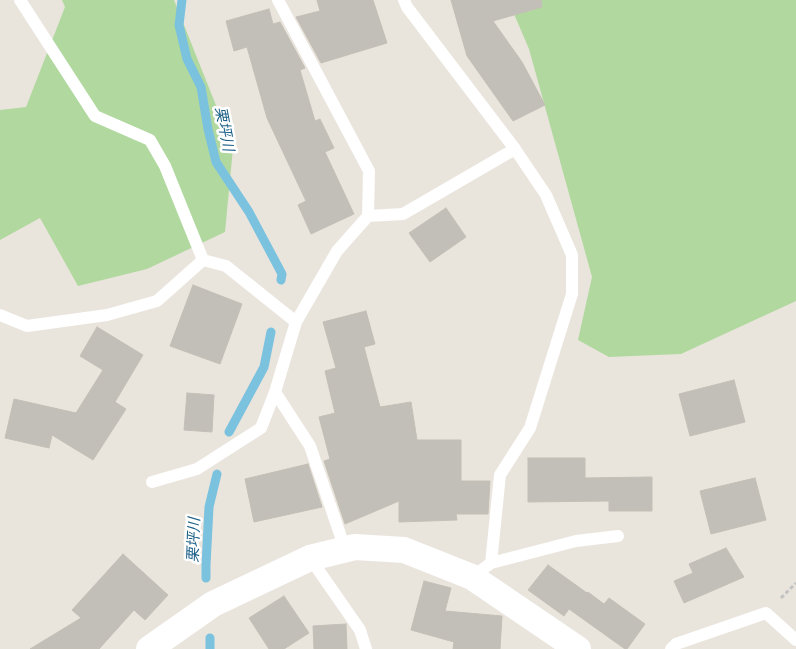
<!DOCTYPE html>
<html>
<head>
<meta charset="utf-8">
<style>
  body { margin:0 }
  canvas { display:block; background:#e9e4dc }
</style>
</head>
<body>
<canvas width="796" height="649"></canvas>
<script>
const ctx = document.querySelector('canvas').getContext('2d');
ctx.lineJoin = 'round';
function fillPath(path, color) {
  ctx.fillStyle = color;
  ctx.fill(path, 'evenodd');
}
function shape(rows) {
  const path = new Path2D();
  for (const r of rows) {
    path.moveTo(r[0], r[1]);
    for (let i = 2; i < r.length; i += 2) path.lineTo(r[i], r[i + 1]);
  }
  return path;
}
function stroke(path, color, width, dash) {
  ctx.strokeStyle = color;
  ctx.lineWidth = width;
  ctx.lineCap = dash ? 'butt' : 'round';
  ctx.setLineDash(dash || []);
  ctx.stroke(path);
}
function label(font, color, halo, rows, align = 'center') {
  ctx.font = font + ' Raleway,"Noto Sans JP",sans-serif';
  ctx.lineWidth = 5;
  ctx.setLineDash([]);
  ctx.textBaseline = 'middle';
  ctx.strokeStyle = halo;
  ctx.fillStyle = color;
  for (const [text, x, y, turn = 0] of rows) {
    ctx.save();
    ctx.translate(x, y);
    ctx.rotate((+turn || 0) * Math.PI / 180);
    ctx.textAlign = isNaN(turn) ? turn : align;
    if (halo) ctx.strokeText(text, 0, 0);
    ctx.fillText(text, 0, 0);
    ctx.restore();
  }
}
fillPath(shape([
  [62,0,174,0,233,148,225,232,147,269,78,286,40,218,0,240,0,110,26,107,65,7],
  [508,0,796,0,796,301,681,354,609,357,578,340,592,277,529,49]
]), '#b1d99f');
stroke(shape([
  [182,0,179,25,187,59,201,87,208,129,216,162,249,212,282,274,281,280],
  [229,432,264,367,271,332],
  [206,578,206,565,209,507,217,474],
  [210,638,210,649]
]), '#7bc2df', 9);
const building = shape([
  [317,0,373,0,387,43,321,63,296,17,320,11,317,0],
  [451,0,541,0,542,7,493,21,522,62,545,105,513,121,467,56,451,0],
  [269,9,273,24,280,22,305,68,300,70,315,121,320,119,334,148,325,152,354,214,311,234,298,205,306,201,267,118,247,47,234,51,226,21,269,9],
  [446,208,466,237,430,262,409,233,446,208],
  [193,285,242,304,220,364,170,346,193,285],
  [366,311,375,344,364,347,380,407,411,402,417,440,461,440,461,481,490,481,488,514,456,514,457,520,399,522,399,501,345,524,324,461,330,459,319,417,335,413,325,371,336,368,323,322,366,311],
  [97,327,143,355,115,402,126,409,93,460,52,435,49,448,5,438,14,399,76,413,103,370,80,356,97,327],
  [734,380,745,422,690,436,679,394,734,380],
  [187,393,214,395,212,432,184,430,187,393],
  [528,458,585,458,585,478,652,477,652,511,609,511,609,501,528,502,528,458],
  [308,464,322,507,254,522,245,479,308,464],
  [755,478,766,520,711,534,700,491,755,478],
  [726,548,744,577,684,603,674,581,693,573,689,564,726,548],
  [123,554,168,595,145,620,134,610,99,649,30,649,81,618,72,610,123,554],
  [548,565,587,593,588,592,604,604,609,598,645,624,627,649,625,649,569,609,564,616,528,590,548,565],
  [424,581,451,588,445,611,502,616,500,649,453,649,454,642,411,630,424,581],
  [284,596,309,633,284,649,269,649,249,618,284,596],
  [346,624,347,649,314,649,313,626,346,624]
]);
fillPath(building, '#c2beb8');
stroke(building, '#c4c0b6', 1);
stroke(shape([
  [781,598,796,583]
]), '#c3c3c3', 3, [4, 2.5]);
stroke(shape([
  [20,0,95,116,150,140,165,166,203,260],
  [278,0,369,171,368,216],
  [404,0,407,7,515,149,546,195,572,255,572,294,530,428,500,475,491,563,472,577],
  [0,315,27,326,107,315,157,301,203,260,226,266,296,322],
  [275,392,310,446,345,549],
  [152,482,197,469,261,428,275,392,296,322,337,251,368,216,403,214,515,149],
  [310,558,360,630,366,649],
  [491,563,576,541,618,536],
  [671,649,676,644,766,613,796,640]
]), '#fff', 12);
stroke(shape([
  [149,649,213,604,310,558,355,547,404,550,472,577,578,649]
]), '#fff', 26);
label('italic 15px', '#1d6188', '#fff', [
  ["栗坪川",224,129,79],
  ["栗坪川",194,540,-88]
]);
</script>
</body>
</html>
